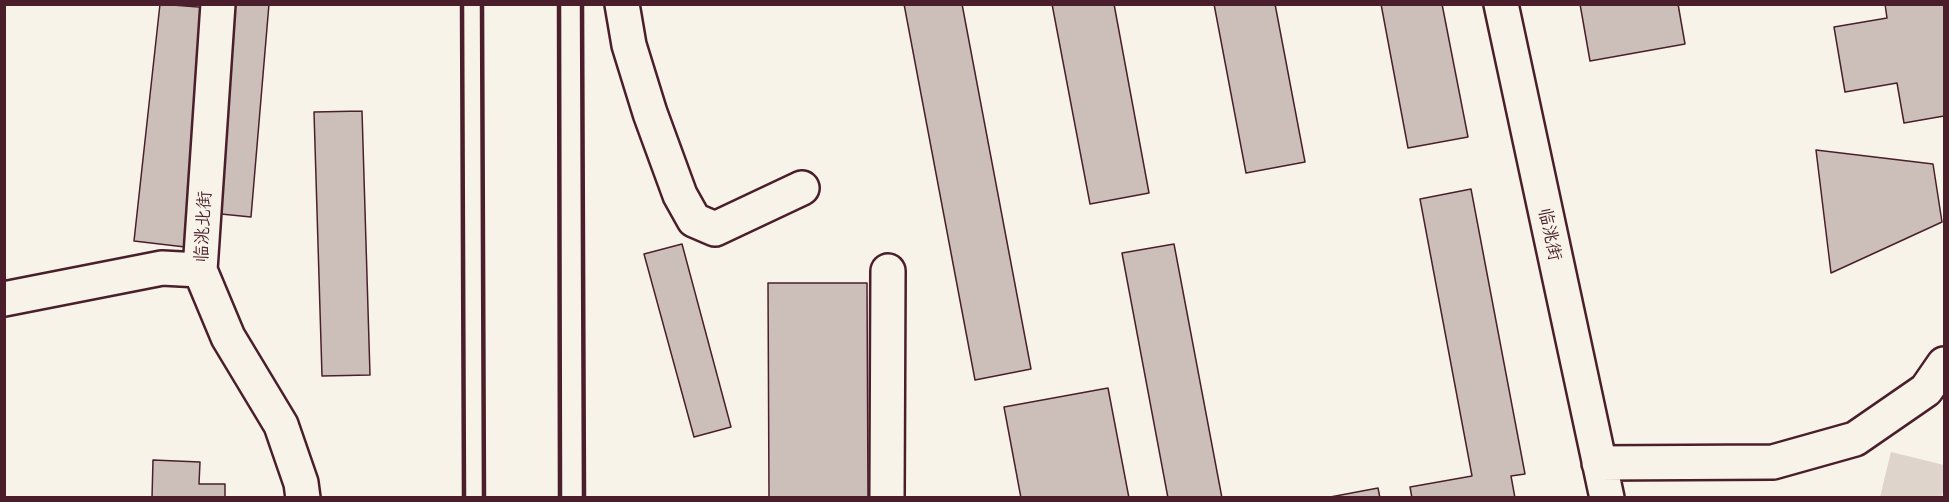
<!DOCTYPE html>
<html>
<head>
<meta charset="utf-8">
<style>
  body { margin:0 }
  #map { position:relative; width:1949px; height:502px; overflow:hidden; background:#f7f3e8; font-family:Mali,sans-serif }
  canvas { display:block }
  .frame { position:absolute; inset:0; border:6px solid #4a1f2b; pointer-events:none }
</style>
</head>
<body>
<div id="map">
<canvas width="1949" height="502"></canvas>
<div class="frame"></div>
</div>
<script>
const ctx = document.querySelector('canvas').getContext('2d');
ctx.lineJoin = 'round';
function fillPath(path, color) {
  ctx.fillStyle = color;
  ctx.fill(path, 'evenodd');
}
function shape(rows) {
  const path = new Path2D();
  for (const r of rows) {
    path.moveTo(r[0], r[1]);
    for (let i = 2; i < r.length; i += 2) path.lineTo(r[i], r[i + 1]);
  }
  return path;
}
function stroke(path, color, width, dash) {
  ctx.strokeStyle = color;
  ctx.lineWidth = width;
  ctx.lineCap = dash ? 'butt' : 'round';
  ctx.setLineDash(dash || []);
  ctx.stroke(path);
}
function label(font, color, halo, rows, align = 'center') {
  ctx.font = font + ' Mali,"LXGW WenKai TC",sans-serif';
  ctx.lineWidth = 4.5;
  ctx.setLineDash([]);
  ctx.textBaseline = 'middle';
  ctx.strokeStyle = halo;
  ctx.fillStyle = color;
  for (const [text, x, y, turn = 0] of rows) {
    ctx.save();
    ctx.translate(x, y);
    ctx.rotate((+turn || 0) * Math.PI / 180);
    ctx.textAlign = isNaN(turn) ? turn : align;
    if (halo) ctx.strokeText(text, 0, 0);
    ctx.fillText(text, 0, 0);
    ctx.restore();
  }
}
fillPath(shape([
  [1891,452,1944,465,1944,487,1942,497,1880,497]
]), '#ded4cc');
const building = shape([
  [160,4,211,8,185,247,134,241,160,4],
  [228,4,269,4,251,217,211,213,228,4],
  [904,4,962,4,1031,369,975,380,904,4],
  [1052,4,1114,4,1149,193,1090,204,1052,4],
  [1214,4,1275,4,1305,162,1246,173,1214,4],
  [1381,4,1442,4,1468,137,1408,148,1381,4],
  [1580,4,1678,4,1685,44,1590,61,1580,4],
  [1885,4,1944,4,1944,116,1904,123,1897,83,1845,92,1834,27,1887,18,1885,4],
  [362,111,370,375,322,376,314,112,362,111],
  [1816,150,1933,164,1942,222,1831,273,1816,150],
  [1471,189,1525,474,1511,476,1515,498,1412,498,1410,487,1472,476,1420,199,1471,189],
  [682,244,731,427,694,437,644,254,682,244],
  [1174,244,1222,498,1168,498,1122,253,1174,244],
  [768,283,867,283,868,498,769,498,768,283],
  [1108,388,1129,498,1021,498,1004,407,1108,388],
  [153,460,200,462,199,484,225,484,225,498,152,498,153,460],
  [1378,488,1380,498,1325,498,1378,488]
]);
fillPath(building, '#ccbfb9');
stroke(building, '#4a1f2b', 1.5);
const minor = shape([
  [218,4,200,270,228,337,281,425,301,483,303,498],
  [622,4,629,45,650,113,680,195,694,220,715,229,802,188],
  [1501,4,1607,498],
  [4,299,162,268,200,270],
  [1599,463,1773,462,1855,439,1926,390,1944,364],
  [887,498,888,271]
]);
stroke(minor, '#4a1f2b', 38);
stroke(minor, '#f7f3e8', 33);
stroke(shape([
  [462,4,464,498],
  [482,4,484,498],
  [559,4,560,498],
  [582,4,584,498]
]), '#4a1f2b', 4.5);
label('18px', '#4a1f2b', '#f7f3e8', [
  ["临洮北街",203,227,-87],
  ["临洮街",1550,234,78]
]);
</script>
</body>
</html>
